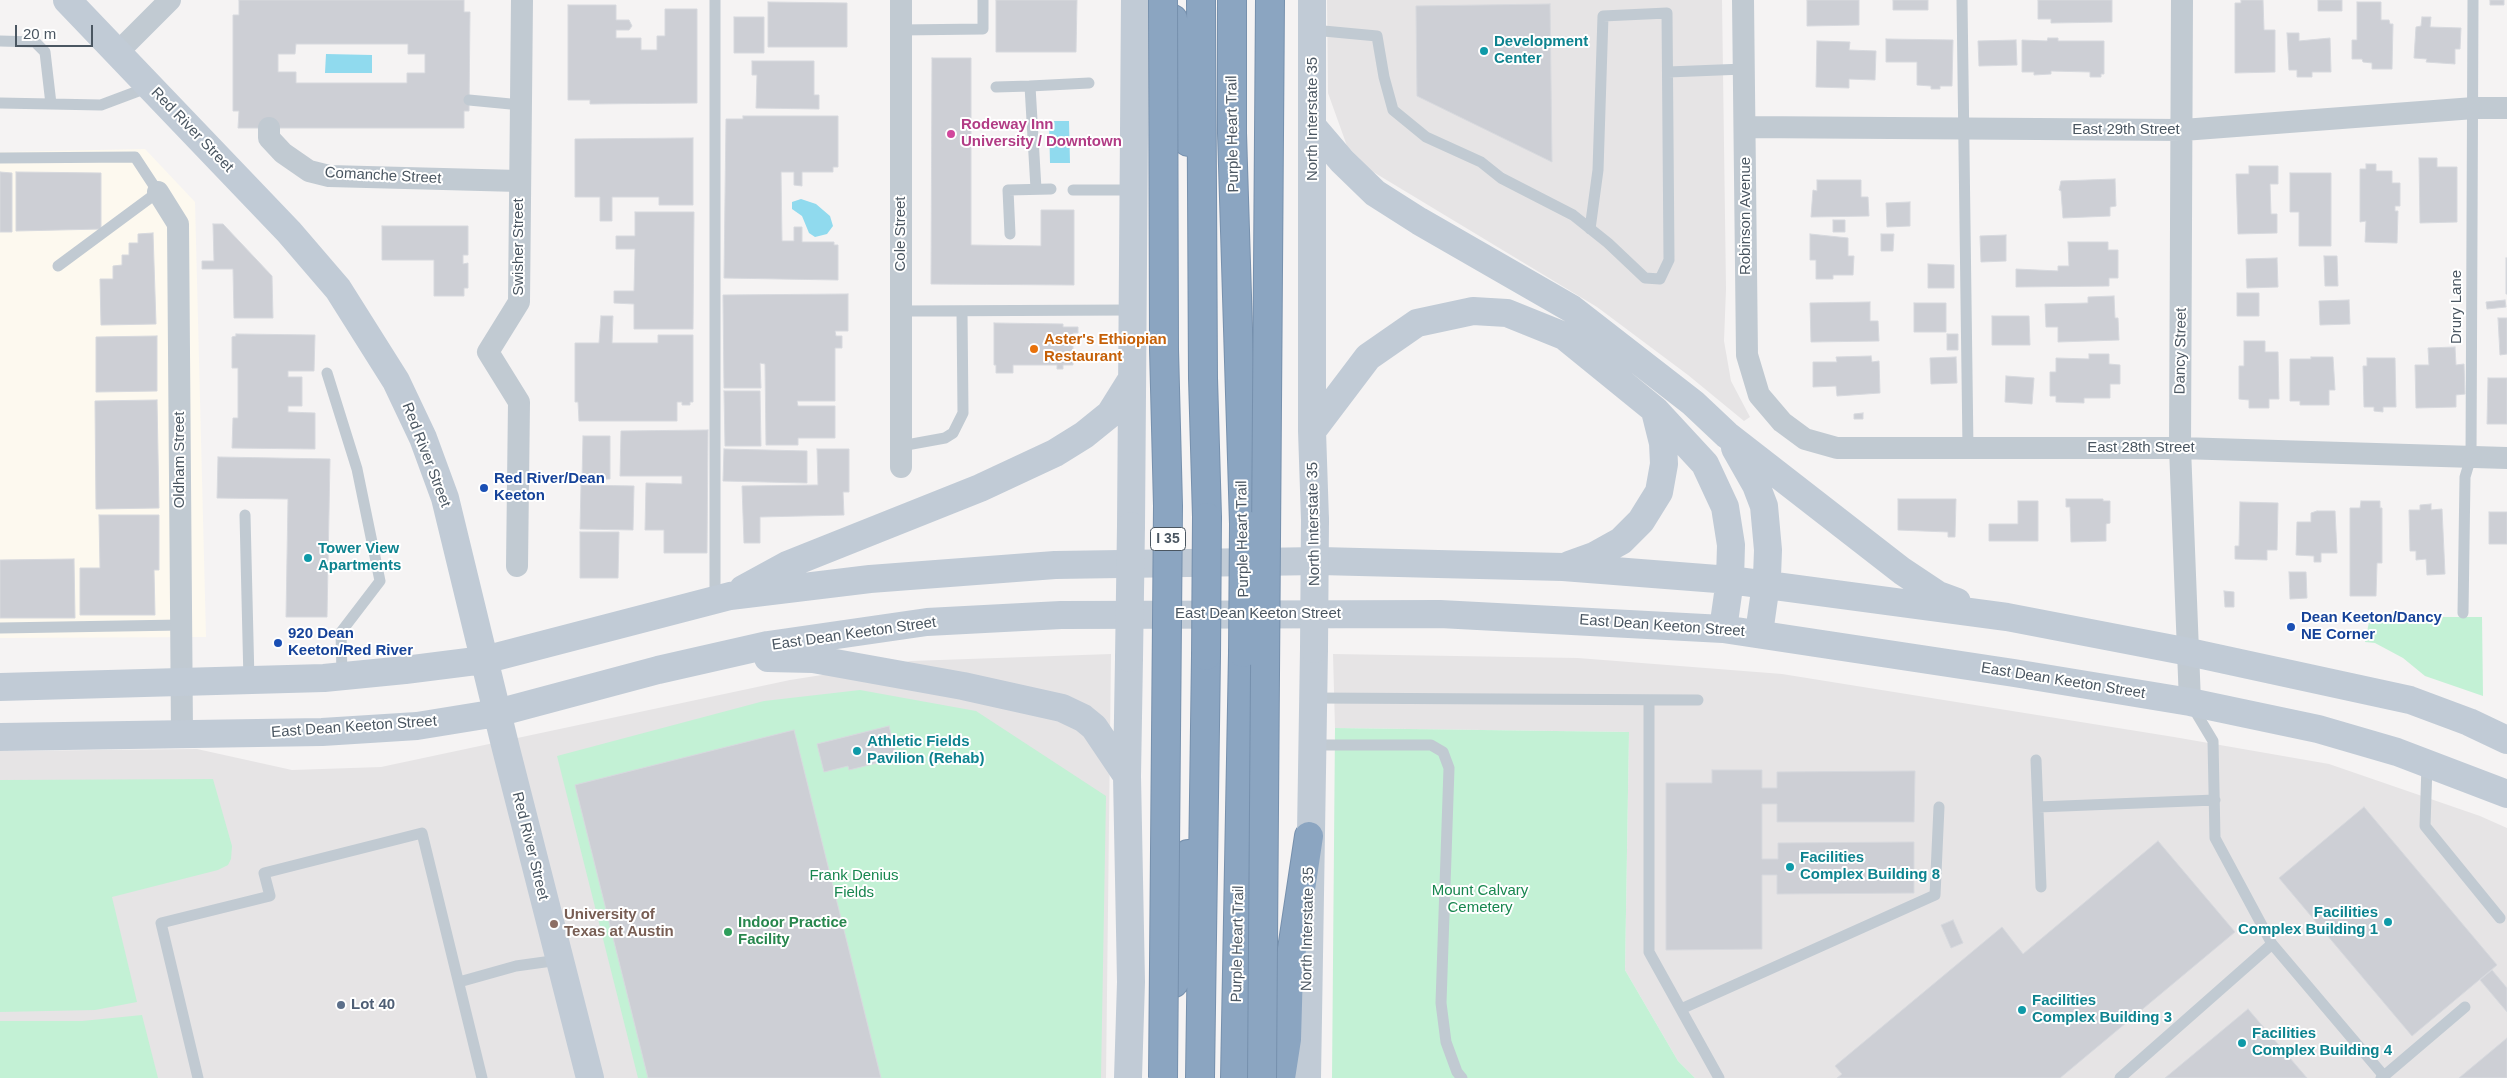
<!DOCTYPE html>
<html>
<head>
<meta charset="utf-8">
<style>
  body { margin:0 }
  #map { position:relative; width:2507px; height:1078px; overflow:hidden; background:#f5f3f3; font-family:Helvetica,sans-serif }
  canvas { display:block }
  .scale { position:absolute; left:15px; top:25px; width:78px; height:22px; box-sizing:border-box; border:2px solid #4a5661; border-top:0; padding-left:6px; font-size:15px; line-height:18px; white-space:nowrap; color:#4a5661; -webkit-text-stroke:4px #fff; paint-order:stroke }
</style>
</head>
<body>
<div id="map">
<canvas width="2507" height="1078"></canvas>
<div class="scale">20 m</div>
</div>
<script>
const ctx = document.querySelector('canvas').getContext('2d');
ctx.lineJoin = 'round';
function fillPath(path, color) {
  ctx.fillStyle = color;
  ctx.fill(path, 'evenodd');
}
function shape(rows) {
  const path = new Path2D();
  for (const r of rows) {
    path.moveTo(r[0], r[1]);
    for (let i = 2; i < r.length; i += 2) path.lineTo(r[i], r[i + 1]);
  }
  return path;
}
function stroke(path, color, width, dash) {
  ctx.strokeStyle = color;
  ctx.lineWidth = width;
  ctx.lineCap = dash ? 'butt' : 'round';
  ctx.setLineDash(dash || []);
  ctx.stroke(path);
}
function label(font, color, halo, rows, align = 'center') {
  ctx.font = font + ' Helvetica,sans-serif';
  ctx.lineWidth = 4;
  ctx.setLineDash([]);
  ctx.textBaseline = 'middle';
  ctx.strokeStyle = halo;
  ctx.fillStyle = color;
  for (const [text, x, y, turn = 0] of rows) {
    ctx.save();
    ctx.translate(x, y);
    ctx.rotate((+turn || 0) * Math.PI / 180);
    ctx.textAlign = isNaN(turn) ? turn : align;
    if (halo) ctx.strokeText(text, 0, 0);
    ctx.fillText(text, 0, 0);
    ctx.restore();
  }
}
fillPath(shape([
  [145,149,195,202,206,637,0,638,0,152]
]), '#fdf9ef');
fillPath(shape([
  [1327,0,1722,0,1726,289,1724,341,1731,381,1750,417,1744,421,1688,375,1597,307,1370,170,1347,146,1328,93],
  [1111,654,1106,1078,0,1078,0,751,197,749,292,770,381,767,790,680,911,661],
  [1333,654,1578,658,1782,674,2174,737,2329,764,2480,816,2507,828,2507,1078,1695,1078,1678,1061,1625,970,1629,732,1335,728]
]), '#e6e4e5');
fillPath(shape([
  [2370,617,2482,617,2483,696,2425,676,2403,658,2375,643,2365,642],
  [860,690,976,711,1106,796,1101,1078,638,1078,557,756,764,701],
  [1335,728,1629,732,1625,970,1678,1061,1695,1078,1332,1078],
  [213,779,232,846,231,859,228,865,218,870,112,897,137,1002,95,1010,0,1012,0,780],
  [142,1015,158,1078,0,1078,0,1021,82,1021]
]), '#c3f1d5');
fillPath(shape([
  [326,54,372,55,372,73,325,73],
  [1049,121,1069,121,1070,163,1050,163],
  [801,199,816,204,830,216,833,226,827,234,815,237,809,233,802,216,792,209,792,202]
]), '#90daee');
const building = shape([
  [239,0,464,0,464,12,470,12,469,111,464,111,464,128,238,128,239,111,233,111,233,15,239,15,239,0],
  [296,44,408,44,408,54,425,54,425,73,407,73,407,83,296,83,296,72,278,72,278,54,295,54,296,44],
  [996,0,1077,0,1076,52,996,52,996,0],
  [1807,0,1859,0,1859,25,1807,26,1807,0],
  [1893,0,1928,0,1928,10,1893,10,1893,0],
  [2038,0,2112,0,2112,22,2051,23,2051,19,2038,19,2038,0],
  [2241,0,2263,0,2264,30,2275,30,2275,72,2235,73,2235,3,2241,3,2241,0],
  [2318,0,2342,0,2342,11,2318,11,2318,0],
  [2490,0,2504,0,2504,5,2490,5,2490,0],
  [768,2,847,3,847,47,768,47,768,2],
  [2357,2,2381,2,2381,20,2389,20,2390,24,2393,24,2392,69,2372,69,2372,63,2363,62,2362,59,2352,59,2352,40,2357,40,2357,2],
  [1550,4,1552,162,1417,96,1416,6,1550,4],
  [568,5,616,5,616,20,629,20,632,26,629,30,616,30,616,38,641,38,641,50,657,50,657,36,665,36,665,9,697,9,697,103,590,104,590,100,568,100,568,5],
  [734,17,764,17,764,53,734,53,734,17],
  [2422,17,2431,17,2430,27,2461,28,2460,49,2455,49,2455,64,2426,62,2427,59,2414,58,2416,27,2421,26,2422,17],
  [2287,33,2299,33,2299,41,2330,38,2331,72,2312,72,2312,77,2297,77,2297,70,2289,70,2287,33],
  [2048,38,2058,38,2058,41,2104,41,2104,74,2101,74,2101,77,2090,77,2090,72,2051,71,2051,74,2034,75,2034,72,2022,72,2022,40,2047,41,2048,38],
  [1886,39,1953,40,1952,86,1940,86,1940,89,1931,89,1931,86,1917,85,1917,62,1886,62,1886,39],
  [2016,40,2017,65,1979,66,1978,41,2016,40],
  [1817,41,1850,42,1849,50,1876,51,1875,80,1849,79,1849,88,1816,87,1817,41],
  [932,58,971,58,971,245,1041,246,1041,210,1074,210,1074,285,931,284,932,58],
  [752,61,814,61,814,95,819,95,819,109,756,108,757,75,752,75,752,61],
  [743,116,838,116,838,167,833,167,833,172,802,172,802,186,794,185,794,172,781,172,782,241,794,241,794,227,802,227,802,242,834,242,834,245,838,245,838,280,724,278,726,119,743,119,743,116],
  [693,138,693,205,659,205,659,197,612,197,612,221,600,221,600,197,575,197,575,139,693,138],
  [2419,158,2437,158,2437,167,2457,167,2457,222,2420,223,2419,158],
  [2366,164,2376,164,2376,171,2392,171,2392,183,2400,183,2400,206,2395,206,2395,211,2398,211,2397,243,2365,242,2366,221,2360,222,2360,169,2366,169,2366,164],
  [2249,166,2278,166,2278,184,2270,184,2271,214,2277,214,2277,233,2238,234,2236,174,2249,174,2249,166],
  [0,172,12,173,12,232,0,232,0,172],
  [16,172,101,173,101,229,16,231,16,172],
  [2290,173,2331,173,2331,246,2299,246,2299,212,2290,212,2290,173],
  [2115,179,2116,206,2110,207,2110,216,2063,218,2061,191,2059,190,2061,181,2115,179],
  [1817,180,1861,180,1861,197,1868,197,1869,216,1811,217,1813,190,1817,191,1817,180],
  [1910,202,1910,226,1887,227,1886,203,1910,202],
  [635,212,694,212,693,329,634,329,634,304,614,303,614,291,634,291,635,249,616,249,616,236,635,236,635,212],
  [1833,220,1845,220,1845,232,1833,232,1833,220],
  [213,224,223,224,272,276,273,318,234,318,233,269,202,269,202,261,214,261,213,224],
  [382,226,468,226,468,255,463,255,463,264,468,263,468,288,464,288,464,296,434,296,434,260,382,260,382,226],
  [153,233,156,324,101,325,100,279,113,279,113,266,122,265,122,255,129,255,129,243,138,243,138,234,153,233],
  [1810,234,1848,238,1848,256,1854,256,1853,275,1833,275,1833,279,1816,279,1816,260,1810,260,1810,234],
  [1881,234,1894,234,1893,251,1881,251,1881,234],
  [2006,235,2006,261,1981,262,1980,236,2006,235],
  [2068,242,2108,242,2108,250,2118,250,2118,278,2109,278,2109,286,2016,287,2016,269,2058,271,2058,266,2069,266,2068,242],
  [2324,256,2337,256,2338,286,2325,286,2324,256],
  [2277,258,2278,287,2247,288,2246,259,2277,258],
  [2506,258,2507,258,2507,294,2506,294,2506,258],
  [1928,264,1954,265,1954,288,1928,288,1928,264],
  [2237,293,2259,293,2259,316,2237,316,2237,293],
  [848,294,848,331,835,331,836,336,842,336,842,348,835,348,835,401,797,401,798,406,835,406,835,438,798,438,798,445,766,445,765,364,760,363,761,388,724,388,723,295,848,294],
  [2114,296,2115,318,2118,318,2119,340,2058,342,2058,327,2046,327,2045,304,2088,303,2088,297,2114,296],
  [2349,300,2350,324,2320,325,2319,301,2349,300],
  [2505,300,2506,307,2487,309,2486,302,2505,300],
  [1870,302,1870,321,1878,321,1879,341,1811,342,1810,303,1870,302],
  [1914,303,1946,303,1946,332,1914,332,1914,303],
  [601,316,613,316,612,343,658,343,658,335,693,335,693,402,690,402,690,405,682,405,682,402,677,402,677,421,579,421,578,402,575,402,575,343,599,343,601,316],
  [1992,316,2029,316,2030,345,1992,345,1992,316],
  [2498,318,2507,318,2507,354,2500,355,2498,318],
  [994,323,1063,324,1063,327,1078,327,1078,333,1073,333,1073,365,1063,365,1063,369,1057,369,1057,365,1013,365,1013,373,996,373,996,365,994,365,994,323],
  [236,334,315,335,314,371,288,371,288,377,302,377,302,406,288,406,288,412,315,413,315,449,232,448,233,418,238,418,238,368,232,368,232,337,236,336,236,334],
  [1947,334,1958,334,1958,350,1947,350,1947,334],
  [157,336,157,391,96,392,96,337,157,336],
  [2244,341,2265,341,2265,352,2278,352,2279,399,2269,399,2269,408,2249,408,2249,400,2239,399,2239,366,2244,366,2244,341],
  [2455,347,2456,365,2464,364,2465,394,2456,395,2456,407,2416,408,2415,365,2429,365,2428,348,2455,347],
  [2089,354,2109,354,2109,364,2120,365,2120,384,2110,384,2110,398,2084,398,2084,403,2056,402,2056,396,2050,396,2050,372,2056,372,2056,358,2089,359,2089,354],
  [1871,356,1872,362,1879,361,1880,393,1837,396,1836,386,1813,387,1813,362,1837,362,1836,357,1871,356],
  [1956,357,1957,383,1931,384,1930,358,1956,357],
  [2311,357,2333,357,2335,390,2329,390,2329,405,2300,405,2300,401,2290,401,2290,359,2311,359,2311,357],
  [2367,358,2395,358,2396,407,2383,407,2383,412,2374,411,2374,407,2364,407,2363,366,2367,366,2367,358],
  [2006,376,2034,378,2032,404,2005,402,2006,376],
  [2488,378,2507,378,2507,424,2487,424,2488,378],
  [724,391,760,391,761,446,725,446,724,391],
  [157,400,159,508,96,509,95,401,157,400],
  [1863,413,1863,419,1854,419,1854,414,1863,413],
  [708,430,707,553,664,553,664,530,645,530,646,483,682,484,682,476,620,476,621,431,708,430],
  [583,436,610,436,610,479,582,480,583,436],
  [724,449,807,451,807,483,723,481,724,449],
  [817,449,849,449,849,492,843,492,844,515,760,517,760,543,744,543,742,486,818,485,817,449],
  [218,457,330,459,327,617,286,617,288,499,217,498,218,457],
  [581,485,634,486,633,530,580,529,581,485],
  [1898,499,1956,499,1955,537,1948,537,1948,532,1898,530,1898,499],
  [2066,499,2103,499,2103,501,2110,501,2110,523,2106,524,2106,541,2071,542,2070,507,2066,507,2066,499],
  [2018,501,2038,501,2038,541,1989,541,1989,524,2018,524,2018,501],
  [2361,501,2380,501,2380,508,2382,508,2382,563,2377,563,2376,596,2350,596,2350,508,2360,508,2361,501],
  [2240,502,2278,503,2277,550,2267,550,2267,560,2235,559,2235,546,2239,546,2240,502],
  [2431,504,2431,510,2442,509,2445,574,2427,575,2426,559,2416,560,2416,551,2410,551,2409,510,2420,510,2420,505,2431,504],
  [2317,511,2335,511,2337,553,2321,553,2321,562,2314,562,2314,556,2296,555,2297,522,2311,522,2311,513,2317,511],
  [2489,512,2507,512,2507,544,2489,544,2489,512],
  [99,515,159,515,159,570,154,570,155,615,80,615,80,568,100,568,99,515],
  [580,532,619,532,618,578,580,578,580,532],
  [74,559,75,618,0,618,0,560,74,559],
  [2289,572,2306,572,2307,598,2290,599,2289,572],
  [2224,591,2234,592,2234,607,2225,607,2224,591],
  [889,726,897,758,849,770,848,766,824,772,817,744,889,726],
  [794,730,881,1078,648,1078,575,785,794,730],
  [1712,770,1762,770,1762,788,1777,788,1777,772,1915,771,1914,822,1777,822,1777,804,1762,804,1762,859,1778,859,1778,843,1914,842,1914,893,1777,894,1777,875,1762,875,1762,949,1666,950,1666,783,1712,783,1712,770],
  [2364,807,2497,965,2412,1036,2279,878,2364,807],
  [2158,841,2235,932,2060,1078,1837,1078,1842,1074,1835,1066,2002,927,2023,954,2158,841],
  [1953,920,1963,943,1951,948,1941,925,1953,920],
  [2492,970,2507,988,2507,1012,2480,980,2492,970],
  [2248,1009,2307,1078,2165,1078,2248,1009],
  [2507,1038,2507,1078,2459,1078,2507,1038]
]);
fillPath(building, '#cdcfd5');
stroke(building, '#d7d9de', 1);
const highway = shape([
  [1201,0,1203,378,1207,517],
  [1232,0,1232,133,1244,524],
  [1173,19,1188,142],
  [1174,983,1188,854],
  [1200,1078,1206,656],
  [1235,1078,1243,653],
  [1281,1078,1287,1039,1289,969,1309,836]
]);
stroke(highway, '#7690ad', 30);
stroke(shape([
  [1962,0,1968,448],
  [900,30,983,29,983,0],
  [1313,30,1377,36,1384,77,1393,110,1426,137,1481,162,1501,178,1573,215,1608,243,1645,278,1660,279,1669,260,1667,13,1603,16,1598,170,1590,229],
  [0,41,35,42,45,52,51,104],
  [1668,72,1744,69],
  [1030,86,1089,83],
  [996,87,1030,86,1036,189],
  [469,100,521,105],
  [0,103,101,105,149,87],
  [0,158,135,157,158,192,58,266],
  [1073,190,1132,190],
  [1010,234,1008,190,1051,189],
  [901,311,1131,310],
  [327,373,357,469,380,581,341,632,342,676],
  [901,446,945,438,953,433,963,413,962,311],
  [245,515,249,681],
  [715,599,715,0],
  [2463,613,2465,477,2471,457,2473,0],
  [0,628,181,625],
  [1313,698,1698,700],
  [1649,700,1649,952,1719,1078],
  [2192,706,2213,741,2215,838,2272,944,2384,1076,2381,1078],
  [1313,745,1431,745,1443,752,1449,768,1441,1003,1446,1042,1457,1072,1462,1078],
  [2036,760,2041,887],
  [2427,765,2425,826,2500,918],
  [2038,807,2215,800],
  [459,982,516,966,559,960],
  [1681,1009,1935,895,1939,807],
  [2384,1076,2465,1007],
  [198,1078,161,923,270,896,264,873,422,833,482,1078],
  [2120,1078,2272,944]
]), '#c1cad2', 11);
stroke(shape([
  [901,0,901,467],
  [1743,0,1747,355,1759,395,1782,422,1805,439,1837,448,2180,448,2507,458],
  [2182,0,2180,448,2190,702],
  [117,53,170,0],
  [1745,127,2183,130,2474,108,2507,108],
  [269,128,269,138,283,153,309,171,329,176,519,181],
  [158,192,178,224,182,734],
  [517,566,519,402,488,352,519,302,522,0]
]), '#c1cad2', 22);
stroke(shape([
  [67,0,289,232,338,289,396,381,423,438,445,498,506,749,590,1078],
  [1312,0,1312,431,1315,520],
  [1313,127,1342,161,1375,193,1419,221,1572,309,1693,403,1727,435,1902,571,1938,595,1957,602],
  [1312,431,1368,357,1417,323,1473,311,1507,313,1564,336,1655,410,1705,464,1725,507,1731,545,1730,580,1723,629],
  [1735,448,1756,485,1764,506,1768,550,1767,577,1759,633],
  [1131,526,1135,0],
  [1569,565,1594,556,1621,541,1641,521,1659,492,1664,464,1663,443,1655,411],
  [743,589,787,565,980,488,1055,453,1084,435,1110,414,1130,382],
  [768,658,813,659,963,686,1062,708,1083,718,1094,727,1127,776],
  [0,687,324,678,405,670,484,660,730,596,870,579,1055,565,1320,561,1438,564,1563,567,1730,580,2007,617,2189,652,2410,700,2469,722,2507,740],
  [0,737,322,732,417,726,497,713,658,670,768,645,927,622,1061,615,1440,614,1723,629,2014,673,2190,702,2318,729,2397,752,2507,794],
  [1128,1078,1131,982,1127,776,1129,658],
  [1307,1078,1314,649]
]), '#c1cbd6', 28);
stroke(highway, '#8ba5c1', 28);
const highwayBridge = shape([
  [1243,653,1244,524],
  [1206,656,1207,517],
  [1163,1078,1168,506,1164,349,1163,0],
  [1262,1078,1270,0]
]);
stroke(highwayBridge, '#7690ad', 30, []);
stroke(shape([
  [1314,649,1315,520],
  [1129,658,1131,526]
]), '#c1cbd6', 28);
stroke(highwayBridge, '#8ba5c1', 28);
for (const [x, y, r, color] of [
  [1484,51,5,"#0f9aa8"],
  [951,134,5,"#d1479c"],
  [1034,349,5,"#e8710a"],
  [484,488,5,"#1a4fb4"],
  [308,558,5,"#0f9aa8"],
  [2291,627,5,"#1a4fb4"],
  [278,643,5,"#1a4fb4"],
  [857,751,5,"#0f9aa8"],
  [1790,867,5,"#0f9aa8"],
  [2388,922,5,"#0f9aa8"],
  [554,924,5,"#8d6e63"],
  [728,932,5,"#2e9e5b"],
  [341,1005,5,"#5c6f8a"],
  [2022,1010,5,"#0f9aa8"],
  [2242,1043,5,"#0f9aa8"]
]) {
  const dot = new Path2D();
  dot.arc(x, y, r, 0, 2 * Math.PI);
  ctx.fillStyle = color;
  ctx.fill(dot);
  stroke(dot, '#fff', 2);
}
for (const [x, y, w] of [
  [1168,539,35]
]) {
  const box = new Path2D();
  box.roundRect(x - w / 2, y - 11.5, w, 23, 4);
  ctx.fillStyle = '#fff';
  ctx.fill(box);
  stroke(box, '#4a5661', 1);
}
label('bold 14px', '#4a5661', null, [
  ["I 35",1168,539]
]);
label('bold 15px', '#0d838f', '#fff', [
  ["Development",1494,42],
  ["Center",1494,59],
  ["Tower View",318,549],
  ["Apartments",318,566],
  ["Athletic Fields",867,742],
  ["Pavilion (Rehab)",867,759],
  ["Facilities",1800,858],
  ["Complex Building 8",1800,875],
  ["Facilities",2378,913,"right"],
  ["Complex Building 1",2378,930,"right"],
  ["Facilities",2032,1001],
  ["Complex Building 3",2032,1018],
  ["Facilities",2252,1034],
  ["Complex Building 4",2252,1051]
], 'left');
label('15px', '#4a5661', '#fff', [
  ["North Interstate 35",1313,119,-90],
  ["Red River Street",192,130,46],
  ["East 29th Street",2126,130],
  ["Purple Heart Trail",1233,134,-91],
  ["Comanche Street",383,176,3],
  ["Robinson Avenue",1746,216,-90],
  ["Cole Street",901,234,-90],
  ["Swisher Street",519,247,-90],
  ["Drury Lane",2457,307,-90],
  ["Dancy Street",2181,351,-89],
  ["East 28th Street",2141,448],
  ["Red River Street",426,455,69],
  ["Oldham Street",180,460,-90],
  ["North Interstate 35",1314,524,-91],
  ["Purple Heart Trail",1243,539,-91],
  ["East Dean Keeton Street",1258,614],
  ["East Dean Keeton Street",1662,626,4],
  ["East Dean Keeton Street",854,634,-8],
  ["East Dean Keeton Street",2063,681,9],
  ["East Dean Keeton Street",354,727,-4],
  ["Red River Street",530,846,76],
  ["North Interstate 35",1308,929,-89],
  ["Purple Heart Trail",1238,944,-89]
]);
label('bold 15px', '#b23c85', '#fff', [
  ["Rodeway Inn",961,125],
  ["University / Downtown",961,142]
], 'left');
label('bold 15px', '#c56008', '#fff', [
  ["Aster's Ethiopian",1044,340],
  ["Restaurant",1044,357]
], 'left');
label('bold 15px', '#164399', '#fff', [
  ["Red River/Dean",494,479],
  ["Keeton",494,496],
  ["Dean Keeton/Dancy",2301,618],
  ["NE Corner",2301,635],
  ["920 Dean",288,634],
  ["Keeton/Red River",288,651]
], 'left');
label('15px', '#17864f', '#fff', [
  ["Frank Denius",854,876],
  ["Fields",854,893],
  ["Mount Calvary",1480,891],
  ["Cemetery",1480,908]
]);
label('bold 15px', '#785e54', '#fff', [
  ["University of",564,915],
  ["Texas at Austin",564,932]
], 'left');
label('bold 15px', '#27864d', '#fff', [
  ["Indoor Practice",738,923],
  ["Facility",738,940]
], 'left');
label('bold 15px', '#4e5e75', '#fff', [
  ["Lot 40",351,1005]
], 'left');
</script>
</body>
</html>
